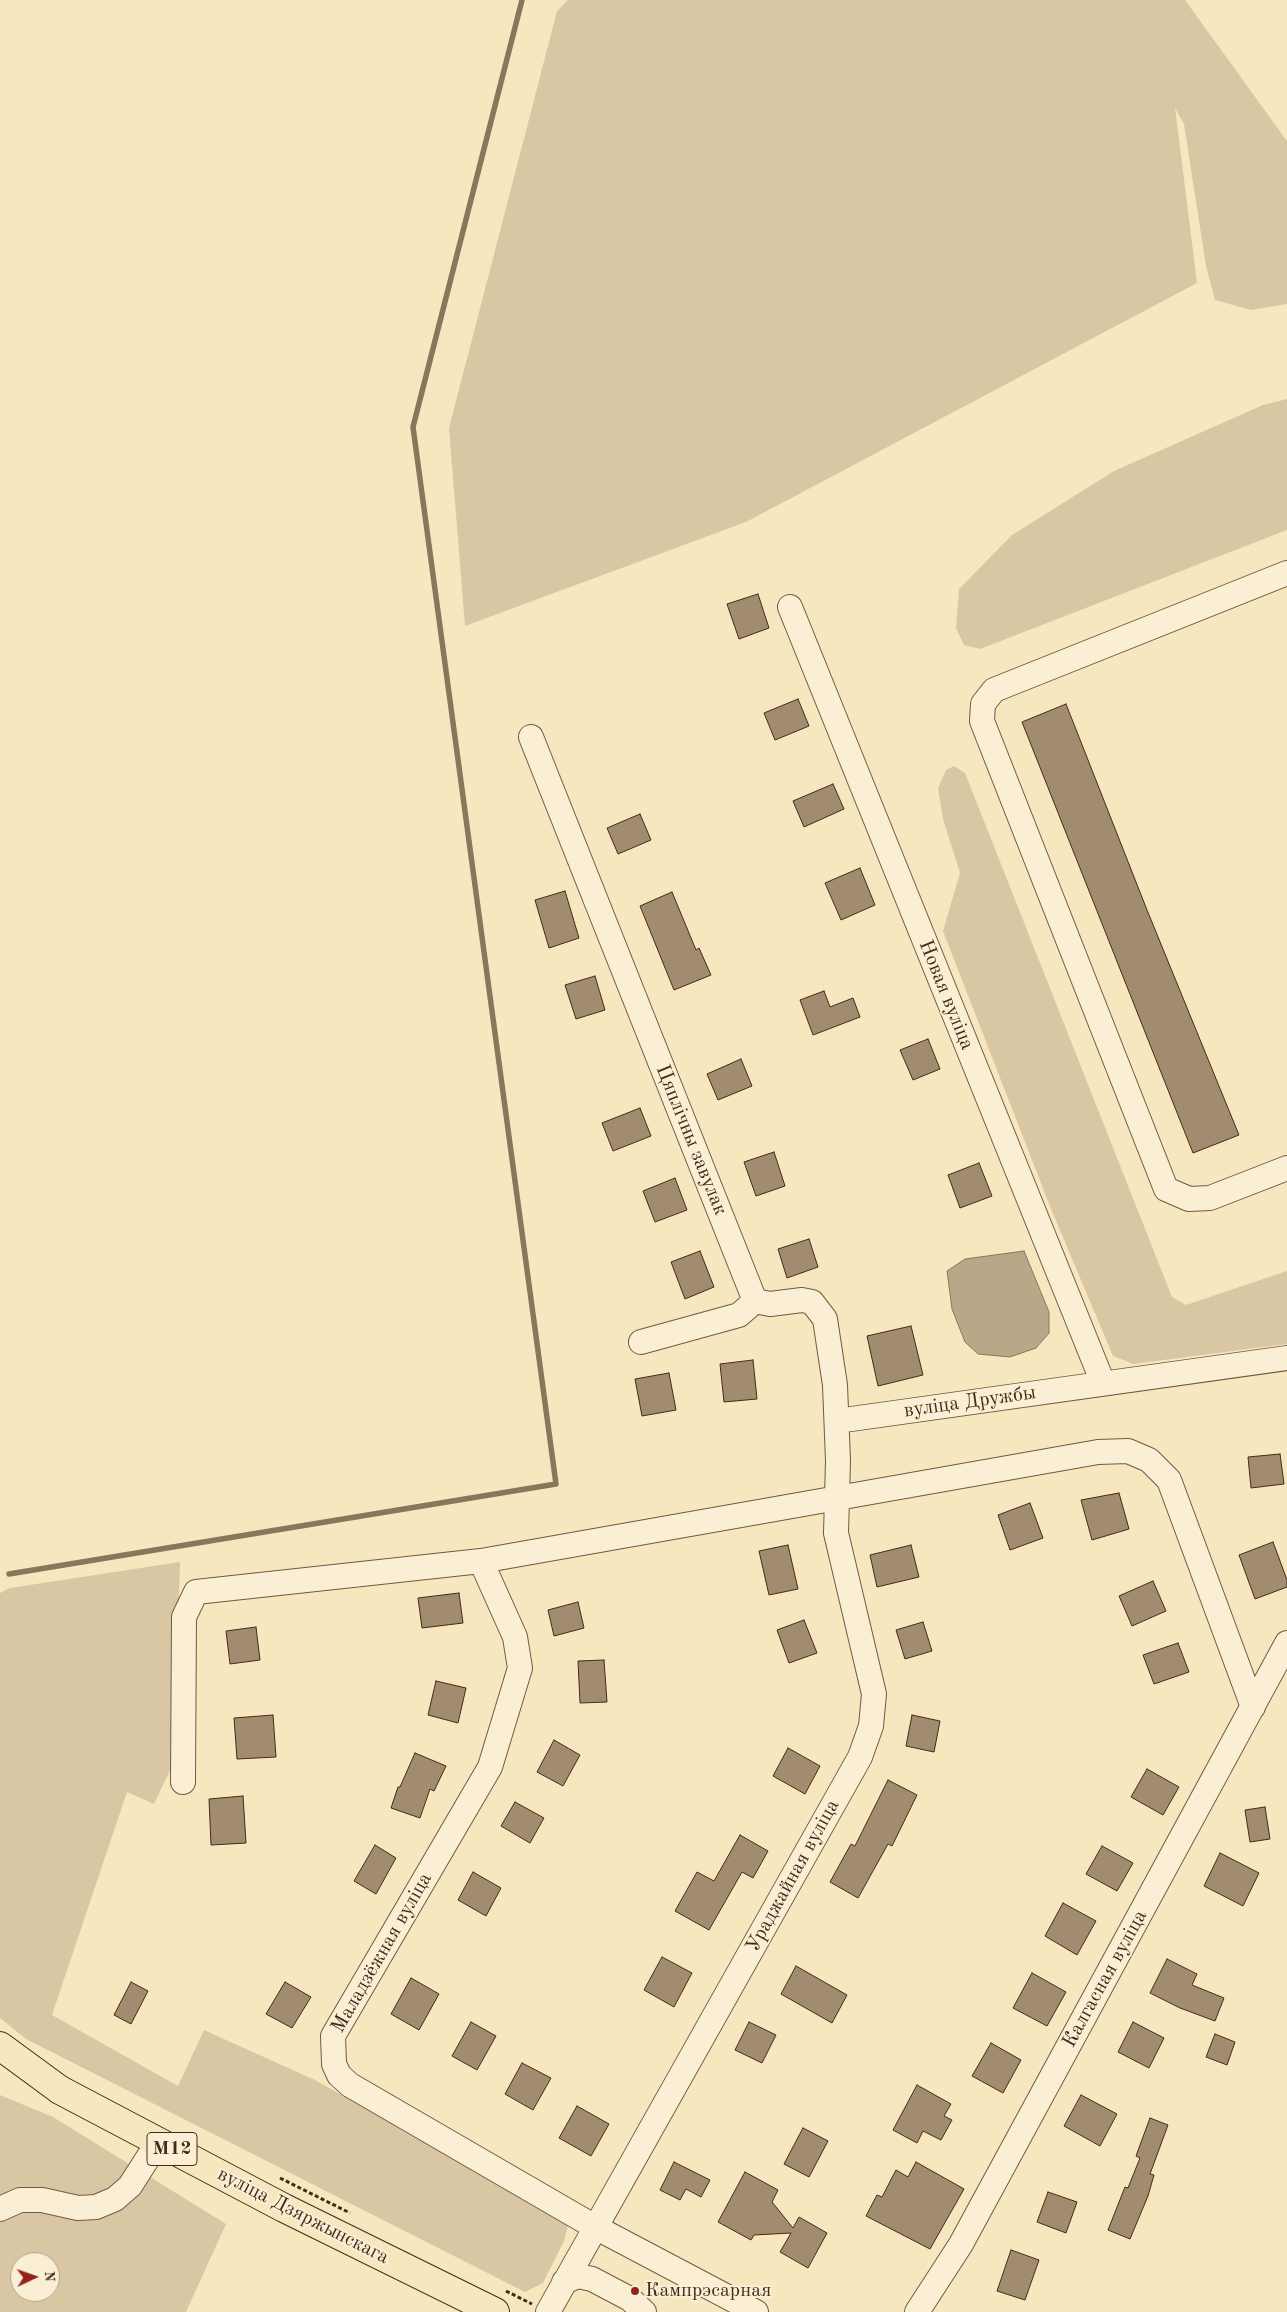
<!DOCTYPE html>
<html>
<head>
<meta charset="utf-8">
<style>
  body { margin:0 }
  #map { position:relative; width:1287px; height:2312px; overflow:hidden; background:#f7e7bf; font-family:"Old Standard TT",serif }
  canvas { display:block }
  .north { position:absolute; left:10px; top:2252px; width:50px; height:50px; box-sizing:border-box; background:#faefd5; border:1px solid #b1a08a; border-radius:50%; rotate:87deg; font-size:14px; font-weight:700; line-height:20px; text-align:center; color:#442a19 }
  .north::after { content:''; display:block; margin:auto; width:18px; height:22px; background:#8f2418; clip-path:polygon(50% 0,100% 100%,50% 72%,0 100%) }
</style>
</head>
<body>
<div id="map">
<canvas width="1287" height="2312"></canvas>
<div class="north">N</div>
</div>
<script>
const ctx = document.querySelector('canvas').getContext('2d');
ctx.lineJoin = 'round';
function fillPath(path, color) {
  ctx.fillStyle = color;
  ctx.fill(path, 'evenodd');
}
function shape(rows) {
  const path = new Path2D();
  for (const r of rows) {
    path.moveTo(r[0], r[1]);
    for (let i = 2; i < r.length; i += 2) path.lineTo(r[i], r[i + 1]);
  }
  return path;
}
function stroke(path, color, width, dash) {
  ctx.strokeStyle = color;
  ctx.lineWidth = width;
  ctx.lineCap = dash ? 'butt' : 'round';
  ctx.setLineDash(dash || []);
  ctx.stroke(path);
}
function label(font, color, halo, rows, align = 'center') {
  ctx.font = font + ' "Old Standard TT",serif';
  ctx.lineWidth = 4;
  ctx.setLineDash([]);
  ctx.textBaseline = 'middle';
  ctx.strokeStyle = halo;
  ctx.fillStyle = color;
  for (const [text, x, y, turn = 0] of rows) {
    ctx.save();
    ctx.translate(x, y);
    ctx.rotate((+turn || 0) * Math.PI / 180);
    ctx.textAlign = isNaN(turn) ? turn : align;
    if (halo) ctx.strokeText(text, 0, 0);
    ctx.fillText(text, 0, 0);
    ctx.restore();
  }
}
fillPath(shape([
  [568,0,1185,0,1287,141,1287,304,1251,310,1215,300,1206,266,1184,124,1175,108,1197,283,746,522,465,626,449,428,557,11],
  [1287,399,1287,530,980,649,964,645,956,628,959,589,1012,535,1114,471,1263,405],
  [954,766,965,773,1172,1297,1186,1305,1287,1271,1287,1344,1133,1364,1113,1356,1051,1209,943,931,960,873,943,819,938,788,946,770],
  [180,1562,174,1762,154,1804,127,1792,52,2015,178,2086,204,2030,315,2080,569,2222,564,2241,543,2283,525,2292,26,2039,0,2018,0,1593,10,1588],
  [0,2095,53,2117,226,2224,186,2312,0,2312],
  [20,2262,50,2262,50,2292,20,2292]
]), '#d9c7a3');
const water = shape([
  [1024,1251,1049,1312,1049,1333,1036,1348,1010,1357,978,1354,965,1342,952,1309,947,1271,965,1259,1024,1251]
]);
fillPath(water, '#baa787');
stroke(water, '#8b755b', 1);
stroke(shape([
  [9,1574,556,1484,413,427,522,0]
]), '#8b755b', 5.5);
const building = shape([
  [758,594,769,628,739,639,727,604,758,594],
  [798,699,809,726,775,740,764,713,798,699],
  [1066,704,1147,910,1239,1135,1193,1153,1022,722,1066,704],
  [833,784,844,809,804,827,793,801,833,784],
  [640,814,651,840,618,854,607,828,640,814],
  [860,868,875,905,841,920,825,883,860,868],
  [565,891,579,938,549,948,535,900,565,891],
  [672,892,696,950,699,948,711,975,674,990,640,906,672,892],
  [595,976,605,1010,576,1019,565,985,595,976],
  [824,991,830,1007,853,998,860,1017,813,1035,800,1000,824,991],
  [928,1039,940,1069,913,1080,900,1050,928,1039],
  [741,1059,752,1086,718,1100,707,1074,741,1059],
  [640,1108,651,1136,613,1151,602,1123,640,1108],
  [774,1152,785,1186,756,1196,744,1162,774,1152],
  [979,1163,992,1196,960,1208,948,1175,979,1163],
  [675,1178,687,1210,655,1222,643,1191,675,1178],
  [809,1239,818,1267,787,1278,778,1249,809,1239],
  [700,1251,714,1287,685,1299,671,1262,700,1251],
  [911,1326,923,1375,878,1386,867,1336,911,1326],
  [753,1360,757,1399,724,1402,720,1364,753,1360],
  [669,1373,676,1410,642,1416,635,1379,669,1373],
  [1280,1454,1284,1484,1251,1488,1248,1457,1280,1454],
  [1119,1493,1129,1529,1092,1540,1081,1500,1119,1493],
  [1030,1503,1043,1538,1010,1550,998,1515,1030,1503],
  [1273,1542,1287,1580,1287,1587,1255,1599,1239,1555,1273,1542],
  [788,1545,798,1589,769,1595,759,1551,788,1545],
  [911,1545,919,1577,877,1587,870,1555,911,1545],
  [1153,1581,1166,1611,1132,1626,1119,1596,1153,1581],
  [459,1593,463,1623,422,1628,418,1598,459,1593],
  [578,1602,584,1628,554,1636,548,1610,578,1602],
  [804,1620,817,1653,789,1663,777,1630,804,1620],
  [923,1622,932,1651,905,1659,896,1630,923,1622],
  [256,1627,260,1660,230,1664,226,1631,256,1627],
  [1178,1643,1189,1672,1154,1684,1143,1655,1178,1643],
  [604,1660,607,1702,580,1703,578,1661,604,1660],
  [436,1681,466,1688,458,1723,428,1715,436,1681],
  [273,1715,276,1757,237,1759,234,1718,273,1715],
  [912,1715,940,1721,934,1752,906,1746,912,1715],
  [554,1740,580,1755,563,1786,537,1772,554,1740],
  [788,1748,820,1766,805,1794,773,1776,788,1748],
  [415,1753,446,1766,434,1791,430,1789,420,1818,391,1808,398,1787,400,1787,415,1753],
  [1147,1769,1179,1787,1163,1815,1131,1797,1147,1769],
  [888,1780,917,1795,892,1846,888,1844,858,1898,830,1882,851,1844,855,1846,888,1780],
  [243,1796,246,1843,211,1845,209,1799,243,1796],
  [515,1802,544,1818,530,1843,501,1826,515,1802],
  [1265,1807,1270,1839,1250,1842,1245,1810,1265,1807],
  [740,1835,768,1851,753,1878,742,1872,709,1930,675,1911,697,1872,714,1881,740,1835],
  [375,1845,396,1858,376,1894,354,1881,375,1845],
  [1102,1846,1133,1863,1117,1891,1086,1874,1102,1846],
  [1220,1853,1259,1873,1243,1906,1204,1886,1220,1853],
  [473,1872,501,1888,486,1916,458,1900,473,1872],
  [1063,1903,1096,1921,1077,1955,1045,1936,1063,1903],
  [662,1957,692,1973,674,2007,644,1990,662,1957],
  [1167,1959,1197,1974,1192,1985,1224,1998,1215,2021,1180,2008,1150,1993,1167,1959],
  [796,1966,847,1995,832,2023,781,1994,796,1966],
  [1032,1973,1066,1992,1047,2026,1013,2008,1032,1973],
  [411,1978,439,1994,419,2030,391,2014,411,1978],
  [131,1982,148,1991,131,2024,114,2015,131,1982],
  [285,1982,311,1997,292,2028,266,2014,285,1982],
  [471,2022,496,2036,477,2070,452,2056,471,2022],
  [749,2022,776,2035,762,2063,735,2050,749,2022],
  [1133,2022,1164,2038,1149,2068,1118,2052,1133,2022],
  [1215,2034,1235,2042,1227,2065,1206,2057,1215,2034],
  [991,2043,1021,2060,1003,2093,972,2076,991,2043],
  [522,2063,551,2078,533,2110,505,2094,522,2063],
  [917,2085,951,2104,944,2116,952,2120,941,2140,923,2131,917,2143,893,2130,917,2085],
  [1081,2095,1117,2114,1100,2146,1064,2126,1081,2095],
  [577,2106,609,2124,591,2156,559,2138,577,2106],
  [1150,2118,1168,2125,1150,2174,1154,2175,1148,2196,1130,2239,1108,2230,1125,2187,1128,2188,1140,2158,1136,2156,1150,2118],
  [803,2128,828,2141,809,2177,784,2164,803,2128],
  [674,2162,710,2180,701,2197,686,2189,680,2200,660,2190,674,2162],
  [916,2162,964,2189,930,2249,866,2216,877,2195,882,2197,896,2170,908,2177,916,2162],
  [745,2172,778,2190,772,2202,793,2228,799,2217,827,2233,808,2268,780,2252,791,2233,754,2235,751,2240,718,2222,745,2172],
  [1048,2192,1077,2202,1066,2233,1037,2222,1048,2192],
  [1011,2250,1039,2260,1025,2300,997,2291,1011,2250]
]);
fillPath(building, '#a18c6f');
stroke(building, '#442a19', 1);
const minor = shape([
  [1287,573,994,690,983,704,982,721,1166,1189,1189,1199,1210,1198,1287,1168],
  [790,607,1103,1383],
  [531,737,755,1301,770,1304,802,1300,812,1302,825,1319,835,1385,838,1461,836,1533,874,1694,871,1726,860,1757,548,2312],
  [641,1342,739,1315,755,1301],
  [837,1421,1287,1358],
  [481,1561,515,1637,520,1668,490,1767,333,2036,334,2064,339,2075,350,2085,595,2227,756,2312],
  [183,1782,184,1617,196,1592,481,1561,1098,1452,1128,1451,1149,1460,1169,1480,1253,1707],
  [0,2209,20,2200,42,2200,78,2208,96,2207,115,2199,130,2186,158,2142],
  [564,2282,578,2276,592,2279,630,2299,644,2312],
  [917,2312,961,2244,1287,1643]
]);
const major = shape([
  [60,2090,284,2208,495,2312]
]);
const highway = shape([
  [0,2046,60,2090]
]);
stroke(minor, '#715942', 26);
stroke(major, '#442a19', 30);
stroke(highway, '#442a19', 30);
stroke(shape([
  [280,2178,350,2213],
  [506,2291,532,2304]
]), '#442a19', 3, [4, 2.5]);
stroke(minor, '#faefd5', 24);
stroke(major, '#f7e7bf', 28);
stroke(highway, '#f7e7bf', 28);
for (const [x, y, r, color] of [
  [635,2291,5,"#8f2418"]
]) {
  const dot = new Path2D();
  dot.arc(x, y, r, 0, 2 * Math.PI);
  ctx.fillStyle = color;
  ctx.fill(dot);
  stroke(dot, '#faefd5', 2);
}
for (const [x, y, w] of [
  [172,2149,50]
]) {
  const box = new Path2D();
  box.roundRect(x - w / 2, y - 16.5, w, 33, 4);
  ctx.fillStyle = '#faefd5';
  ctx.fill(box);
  stroke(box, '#442a19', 1);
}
label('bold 19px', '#442a19', null, [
  ["М12",172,2149]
]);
label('20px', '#442a19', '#faefd5', [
  ["Новая вуліца",946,995,68],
  ["Цяплічны завулак",691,1140,68],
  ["вуліца Дружбы",970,1402,-8],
  ["Ураджайная вуліца",793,1876,-61],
  ["Маладзёжная вуліца",382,1953,-60],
  ["Калгасная вуліца",1105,1979,-61],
  ["вуліца Дзяржынскага",303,2216,27]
]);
label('20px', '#442a19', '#faefd5', [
  ["Кампрэсарная",645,2291]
], 'left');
</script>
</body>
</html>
